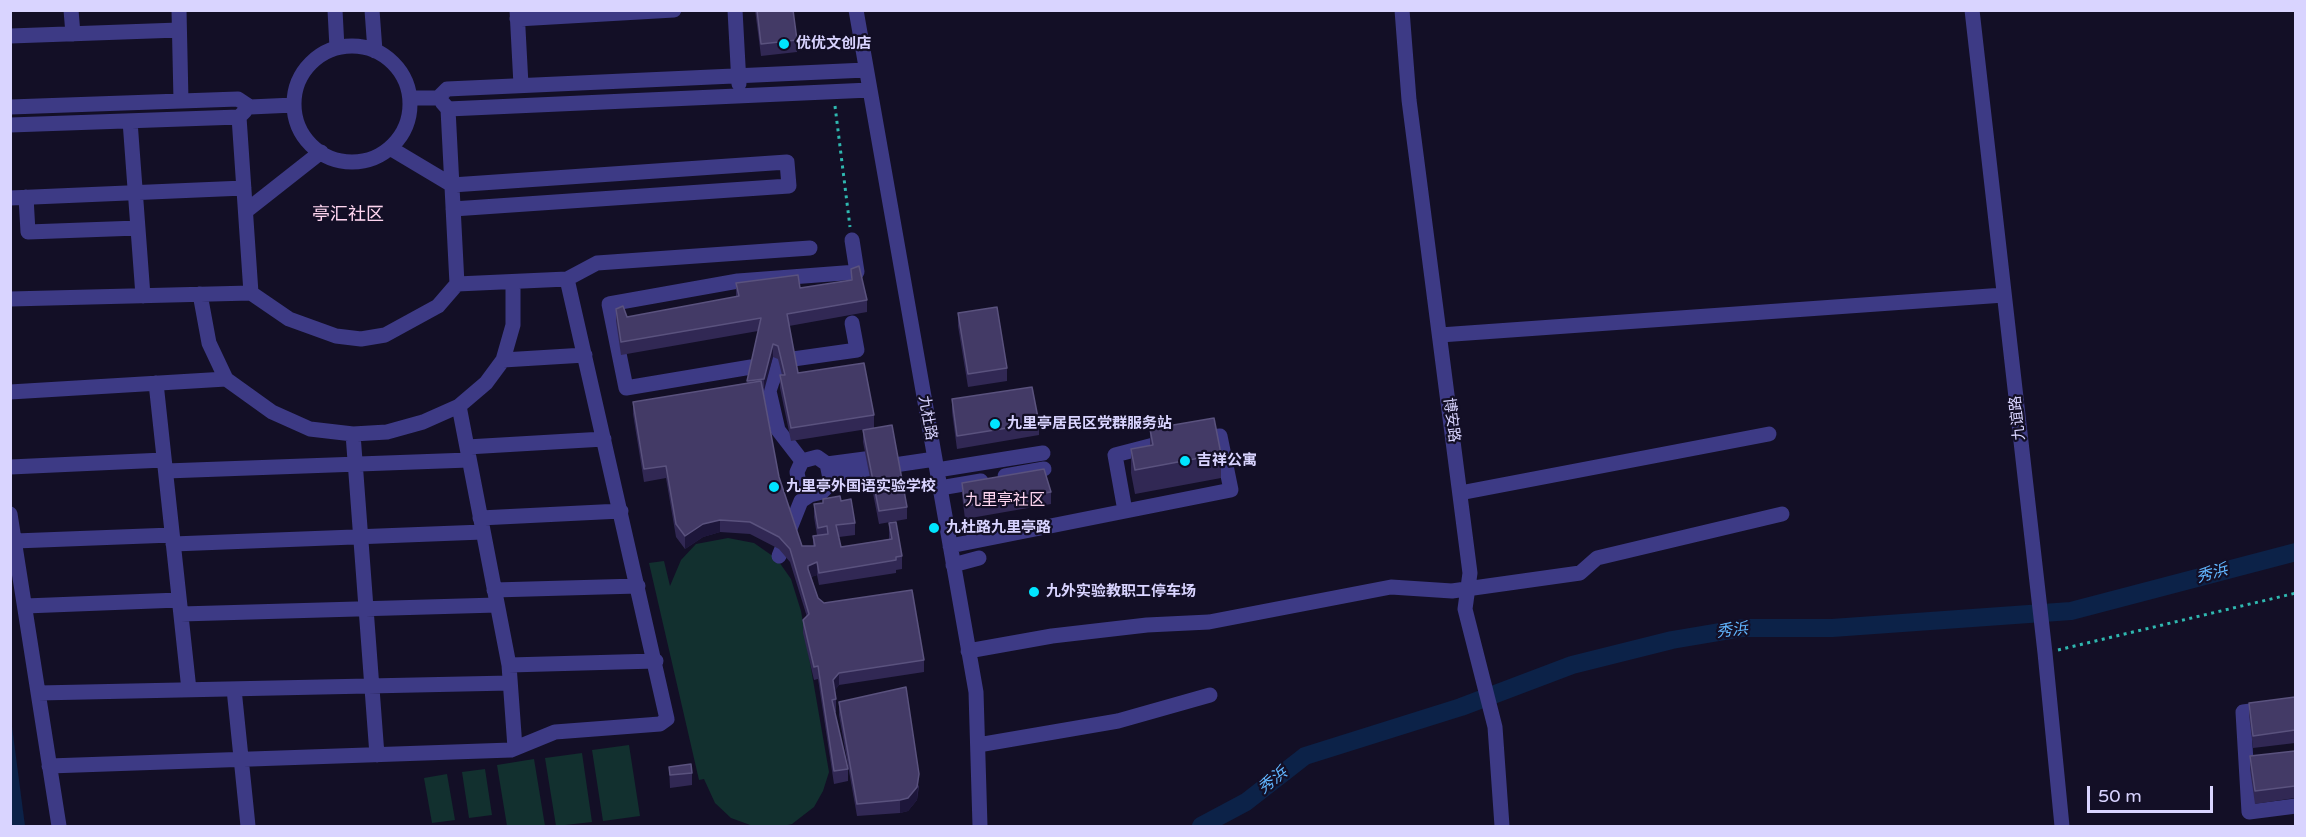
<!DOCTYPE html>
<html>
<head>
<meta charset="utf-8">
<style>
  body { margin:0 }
  #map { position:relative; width:2306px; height:837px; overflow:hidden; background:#130f26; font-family:"Varela Round",sans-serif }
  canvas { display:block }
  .frame { position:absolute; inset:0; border:12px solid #d9d4ff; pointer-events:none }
  .scale { position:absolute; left:2087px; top:786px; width:126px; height:27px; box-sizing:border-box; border:3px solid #d9d4ff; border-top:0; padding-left:8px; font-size:18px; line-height:21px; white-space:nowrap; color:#d9d4ff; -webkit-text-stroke:4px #130f26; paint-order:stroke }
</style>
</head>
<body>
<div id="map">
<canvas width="2306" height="837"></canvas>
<div class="frame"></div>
<div class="scale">50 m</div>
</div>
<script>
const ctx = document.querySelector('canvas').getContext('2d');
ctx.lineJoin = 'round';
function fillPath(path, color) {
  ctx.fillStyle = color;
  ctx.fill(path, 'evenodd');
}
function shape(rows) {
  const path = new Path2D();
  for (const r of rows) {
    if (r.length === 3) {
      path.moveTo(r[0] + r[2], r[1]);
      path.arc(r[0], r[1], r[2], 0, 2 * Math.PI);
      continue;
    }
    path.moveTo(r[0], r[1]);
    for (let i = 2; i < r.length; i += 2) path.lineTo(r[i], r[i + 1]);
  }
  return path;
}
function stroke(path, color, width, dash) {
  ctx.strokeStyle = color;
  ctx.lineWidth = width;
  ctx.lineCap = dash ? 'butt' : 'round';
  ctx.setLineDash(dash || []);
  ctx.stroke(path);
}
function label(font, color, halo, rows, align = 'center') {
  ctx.font = font + ' "Varela Round","Noto Sans SC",sans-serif';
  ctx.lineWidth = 4.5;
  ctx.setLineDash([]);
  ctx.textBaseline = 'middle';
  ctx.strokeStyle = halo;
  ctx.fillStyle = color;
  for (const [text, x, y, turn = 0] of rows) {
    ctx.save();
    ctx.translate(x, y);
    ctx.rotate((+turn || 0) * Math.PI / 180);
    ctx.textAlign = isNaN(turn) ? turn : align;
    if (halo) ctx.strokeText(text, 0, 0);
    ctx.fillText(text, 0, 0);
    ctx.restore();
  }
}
fillPath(shape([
  [728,538,754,543,777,559,791,579,801,611,829,772,823,791,814,807,792,824,783,826,753,826,731,818,715,803,704,779,699,780,649,563,664,561,670,586,681,560,696,544],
  [629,745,640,816,603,821,592,750],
  [582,753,592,822,556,826,545,758],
  [534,759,545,826,507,826,497,765],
  [485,769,492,815,469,818,462,772],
  [447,774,455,820,432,823,424,778]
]), '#12302f');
fillPath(shape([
  [10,719,11,719,25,826,11,826]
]), '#0c2248');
stroke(shape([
  [1201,826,1246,802,1305,756,1461,707,1572,665,1672,640,1743,628,1832,628,2071,611,2296,552]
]), '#0c2248', 18);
stroke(shape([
  [835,106,850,227],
  [2058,650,2296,593]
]), '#2fb8b0', 3, [3, 4.5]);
stroke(shape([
  [71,10,73,34],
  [179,10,181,101],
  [335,10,337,48],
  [372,10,375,51],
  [517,10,521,85],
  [735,10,739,84],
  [856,10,976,692,980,826],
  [1402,10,1409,100,1470,573,1465,609,1495,727,1502,826],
  [1972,10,2045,653,2062,826],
  [517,19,674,10],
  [10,36,179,30],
  [352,104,58],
  [410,98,438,98,447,89,866,70],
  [442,102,448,109,870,90],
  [10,107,238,99,250,107,294,105],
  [239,117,251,293,289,319,336,336,361,339,385,335,438,306,457,284,448,109],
  [130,121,143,296],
  [10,125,239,117,245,111],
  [390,148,452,185,787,162,789,186,453,209],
  [26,197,28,232,138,228],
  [10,198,244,188],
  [246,211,321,152],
  [457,284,567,279,597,263,810,248],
  [200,294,209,343,226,379,272,412,310,429,353,434,387,432,423,422,459,406,486,383,503,360,513,325,513,282],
  [10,299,251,293],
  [1440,335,2004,295],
  [503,360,585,355],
  [773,380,751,367,626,388,609,304,738,281,857,272,852,240],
  [156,383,189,690],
  [10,392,226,379],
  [459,406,509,665,515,748],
  [353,434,377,755],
  [467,447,604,439],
  [802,461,778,430,769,391,779,361,857,350,852,323],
  [827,464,880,457],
  [10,467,164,460],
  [937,470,1043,453],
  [166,471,469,460],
  [1005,476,1044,469],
  [831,483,837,475,847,472,935,459],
  [940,488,981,481],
  [1460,493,1769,434],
  [1125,511,1115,455,1169,441],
  [10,514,59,826],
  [480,518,621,511],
  [15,541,172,535],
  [173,544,483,532],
  [950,546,1231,490,1220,436,1199,438],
  [779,556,801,501,810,495,822,492,831,483,827,464,817,457,802,461,797,472,799,484,810,495],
  [953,565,979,558],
  [494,590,638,586],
  [25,606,179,600],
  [181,614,497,605],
  [968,651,1052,636,1147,625,1209,622,1391,587,1452,591,1580,573,1597,558,1782,514],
  [509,665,656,661],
  [234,689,248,826],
  [38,693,510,683],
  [2296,705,2243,712,2249,812,2296,806],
  [978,745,1118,721,1210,695],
  [49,766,511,750,555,732,660,724,667,719,567,279]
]), '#3d3a85', 15);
fillPath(shape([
  [755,10,793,10,797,40,797,52,761,56],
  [851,269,867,300,867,312,789,326,798,373,874,415,874,428,791,441,780,388,780,375,782,375,778,359,773,357,763,391,779,477,802,546,813,546,813,536,817,535,814,517,814,504,823,503,823,499,841,501,855,523,855,535,839,537,841,547,889,539,889,523,902,556,902,569,896,570,896,573,819,585,817,575,811,577,818,598,824,603,924,660,924,672,839,685,835,690,836,699,836,712,835,712,848,769,848,781,834,784,818,679,814,680,803,633,803,620,807,617,790,562,779,549,750,534,720,532,703,537,685,549,676,537,666,478,644,482,633,414,633,402,747,383,758,331,621,355,616,321,616,309,627,317,736,297,736,283,800,288,851,280],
  [958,313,1007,368,1007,381,968,387,958,326],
  [952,399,1039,423,1039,435,957,449,952,412],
  [1150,429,1221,454,1221,478,1135,494,1131,473,1131,449,1150,446],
  [863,430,907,507,907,519,879,524,863,442],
  [962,483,1051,492,1051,504,965,519,962,495],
  [2295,697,2295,743,2253,748,2249,715,2249,703],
  [839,702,919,786,917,800,908,811,900,813,857,816,839,715],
  [2295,751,2295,798,2255,804,2250,769,2250,756],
  [669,767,692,773,692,785,670,788]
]), '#312854');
fillPath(shape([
  [773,344,773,357,764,391,764,379],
  [720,520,720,532,703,537,685,549,685,536,703,524],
  [817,562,817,575,808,578,808,566],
  [839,673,839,685,833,693,833,680],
  [919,774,917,800,908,811,900,813,900,800]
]), '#1d163a');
const building = shape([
  [757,10,793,10,797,40,761,44,757,10],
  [859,266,867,300,787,314,798,373,864,363,874,415,791,428,780,375,785,375,778,346,773,344,764,379,747,381,761,318,621,342,616,309,623,306,627,317,739,296,736,283,798,275,800,288,852,280,851,269,859,266],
  [997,307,1007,368,968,374,958,313,997,307],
  [761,381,779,477,802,546,815,546,813,536,828,534,827,526,818,528,814,504,823,503,823,499,840,496,841,501,851,499,855,523,836,525,841,547,892,539,889,523,896,522,902,556,896,557,896,560,819,573,817,562,808,566,808,569,818,598,824,603,912,590,924,660,839,673,833,680,836,699,832,700,848,769,834,771,818,666,814,667,803,620,809,614,790,549,779,537,750,522,720,520,703,524,685,536,676,524,666,466,644,469,633,402,761,381],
  [1032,387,1039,423,957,436,952,399,1032,387],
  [1214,418,1221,454,1135,470,1131,449,1153,445,1150,429,1214,418],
  [892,425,907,507,879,511,863,430,892,425],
  [1044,469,1051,492,965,506,962,483,1044,469],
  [906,687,919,774,917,787,908,798,900,800,857,804,839,702,906,687],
  [2295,697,2295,730,2253,736,2249,703,2295,697],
  [2295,751,2295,786,2255,791,2250,756,2295,751],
  [691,764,692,773,670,775,669,767,691,764]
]);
fillPath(building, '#433a66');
stroke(building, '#5a527e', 1.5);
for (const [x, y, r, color] of [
  [784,44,6,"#00e5ff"],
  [995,424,6,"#00e5ff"],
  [1185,461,6,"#00e5ff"],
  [774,487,6,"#00e5ff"],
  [934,528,6,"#00e5ff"],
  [1034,592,6,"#00e5ff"]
]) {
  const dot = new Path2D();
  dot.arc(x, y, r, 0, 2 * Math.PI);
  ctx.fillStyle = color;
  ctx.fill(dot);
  stroke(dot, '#130f26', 2);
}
label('bold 15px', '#d9d4ff', '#130f26', [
  ["优优文创店",796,44],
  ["九里亭居民区党群服务站",1007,424],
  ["吉祥公寓",1197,461],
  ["九里亭外国语实验学校",786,487],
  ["九杜路九里亭路",946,528],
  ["九外实验教职工停车场",1046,592]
], 'left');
label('15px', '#d9d4ff', '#130f26', [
  ["九杜路",927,418,80],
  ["九谊路",2018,418,-96],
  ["博安路",1451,420,83]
]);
label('16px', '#ffd6f0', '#130f26', [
  ["九里亭社区",1005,501]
]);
label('italic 16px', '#62b6ff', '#130f26', [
  ["秀浜",2212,574,-15],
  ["秀浜",1732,631,-7],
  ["秀浜",1273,781,-38]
]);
label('18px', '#ffd6f0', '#130f26', [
  ["亭汇社区",348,215]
]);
</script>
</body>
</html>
